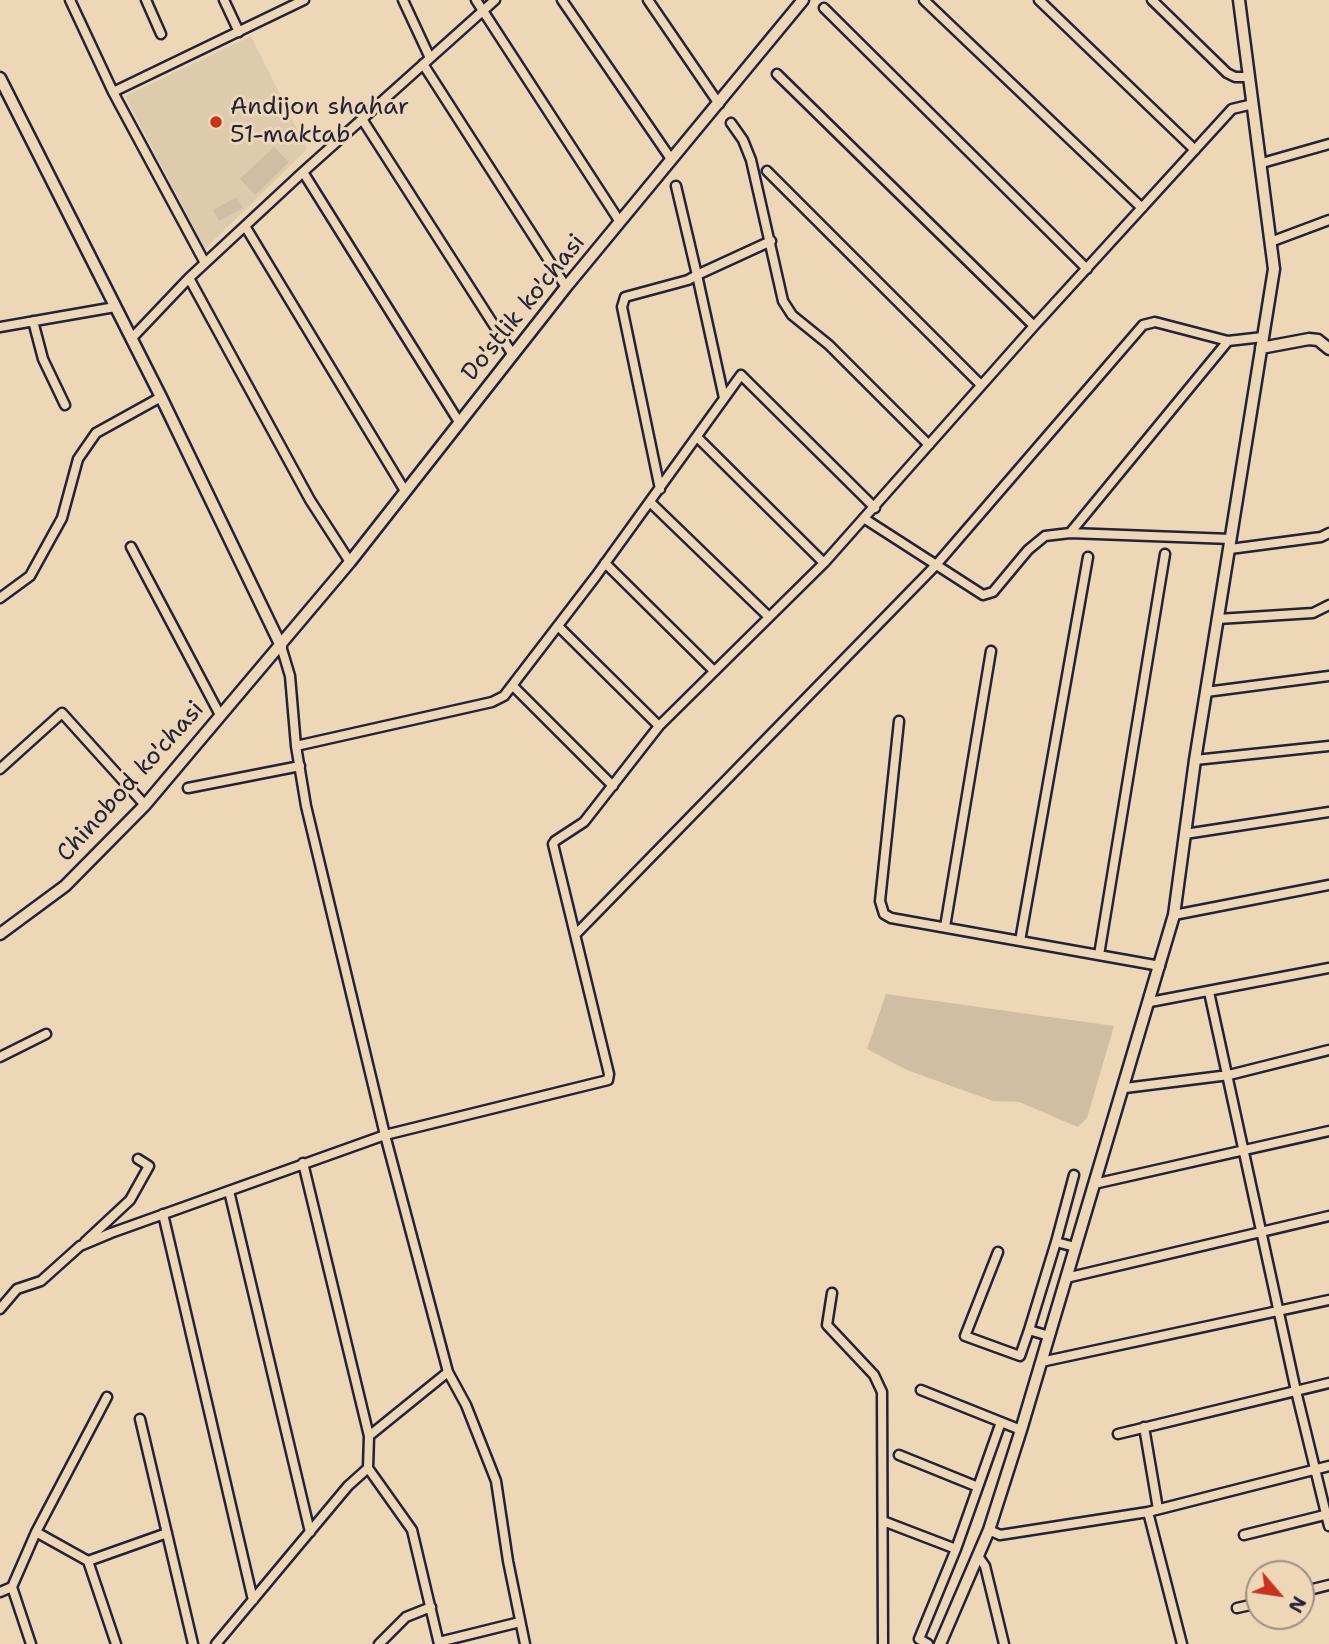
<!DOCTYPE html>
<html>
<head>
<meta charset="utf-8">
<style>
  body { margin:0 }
  #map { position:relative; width:1329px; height:1644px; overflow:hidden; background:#edd7b6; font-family:"Shantell Sans",sans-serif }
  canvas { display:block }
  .north { position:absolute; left:1245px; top:1560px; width:70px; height:70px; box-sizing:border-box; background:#edd7b6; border:2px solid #9c8f85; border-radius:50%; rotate:119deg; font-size:19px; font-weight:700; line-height:28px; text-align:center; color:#22223b }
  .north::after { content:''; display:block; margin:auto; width:24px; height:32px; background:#c8321e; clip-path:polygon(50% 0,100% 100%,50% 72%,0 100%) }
</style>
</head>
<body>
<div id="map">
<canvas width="1329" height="1644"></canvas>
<div class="north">N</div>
</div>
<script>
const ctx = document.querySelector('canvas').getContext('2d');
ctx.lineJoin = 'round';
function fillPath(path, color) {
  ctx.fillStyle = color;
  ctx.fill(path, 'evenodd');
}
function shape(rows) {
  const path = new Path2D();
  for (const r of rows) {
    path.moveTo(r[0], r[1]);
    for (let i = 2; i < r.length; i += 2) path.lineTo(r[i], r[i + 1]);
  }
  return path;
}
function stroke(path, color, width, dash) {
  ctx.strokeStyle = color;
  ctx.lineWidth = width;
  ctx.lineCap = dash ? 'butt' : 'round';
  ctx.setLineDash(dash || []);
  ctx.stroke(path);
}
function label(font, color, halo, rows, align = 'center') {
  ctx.font = font + ' "Shantell Sans",sans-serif';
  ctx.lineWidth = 6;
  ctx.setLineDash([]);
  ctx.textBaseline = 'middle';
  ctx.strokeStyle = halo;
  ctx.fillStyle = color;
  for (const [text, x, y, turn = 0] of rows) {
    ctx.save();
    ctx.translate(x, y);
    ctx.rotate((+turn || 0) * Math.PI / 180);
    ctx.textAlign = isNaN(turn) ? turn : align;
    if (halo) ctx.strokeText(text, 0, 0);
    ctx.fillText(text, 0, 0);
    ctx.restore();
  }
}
fillPath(shape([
  [251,36,307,149,205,249,125,96]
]), '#decaad');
fillPath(shape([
  [274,147,289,162,255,195,240,179],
  [237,197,243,208,219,221,213,210],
  [886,994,1114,1026,1087,1118,1078,1127,1019,1102,993,1101,907,1070,867,1049]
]), '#d0bda4');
const minor = shape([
  [70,0,113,92,205,263],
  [146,0,161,34],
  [224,0,239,32],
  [403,0,430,58],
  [476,0,620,222],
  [562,0,671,159],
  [648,0,719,104],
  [924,0,1142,208],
  [1039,0,1195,150],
  [1152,0,1227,73,1235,77,1249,77],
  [824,8,1087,269],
  [423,64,566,287],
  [777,74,1034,326],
  [113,92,304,0],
  [362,119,513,355],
  [731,123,743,140,751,160,783,301,792,315,829,345,929,445],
  [1262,163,1329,144],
  [767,171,981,385],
  [303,172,459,422],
  [676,186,697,275,771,241],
  [245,226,405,491],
  [1273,241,1329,220],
  [189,278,310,500,350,562],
  [33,321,43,359,65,405],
  [0,327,115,307],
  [131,339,189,278,303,172,495,0],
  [697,437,824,563],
  [660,489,622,307,625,297,688,280,697,275,724,398],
  [650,502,769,617],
  [865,519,983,595,993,592,1028,550,1045,536,1070,533,1231,539],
  [1070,533,1228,341],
  [131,547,220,715],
  [1230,549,1321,537,1329,533],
  [605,563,713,670],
  [0,598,30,576,62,518,78,459,96,433,161,397],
  [1218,619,1313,613,1329,605],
  [558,626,659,726],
  [281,646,290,676,296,746,306,806,385,1135,448,1372,466,1405,496,1481,508,1561,525,1644],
  [514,687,613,786],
  [1206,692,1329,676],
  [899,721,880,901,884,914,891,918,1160,966],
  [296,746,492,702,504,696,596,576,741,375,875,508],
  [1195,760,1329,746],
  [0,769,62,713,145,805],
  [188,788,300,766],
  [1185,834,1329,812],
  [1174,915,1329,885],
  [945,927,991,651],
  [576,934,936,565,1143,325,1155,322,1228,341,1263,337],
  [1020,941,1088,557],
  [1099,955,1165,554],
  [1209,992,1296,1391,1329,1526],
  [1150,1002,1329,968],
  [0,1057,46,1034],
  [1125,1088,1229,1075,1329,1050],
  [303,1163,369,1436],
  [1074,1175,1056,1242,1075,1247],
  [1094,1184,1329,1131],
  [229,1191,310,1532],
  [163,1214,253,1600],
  [85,1242,130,1200,149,1166,138,1159],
  [998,1252,965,1336,1020,1356,1029,1330,1049,1336],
  [1066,1278,1329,1216],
  [832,1293,827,1325,874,1375,882,1392,883,1644],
  [0,1309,17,1289,41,1281,80,1246,111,1233,385,1135,608,1080,609,1074,553,844,555,841,584,822,659,726,824,563,1034,326,1232,109,1253,104],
  [1029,1330,1056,1242],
  [1041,1362,1329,1300],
  [921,1390,1021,1430],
  [140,1419,193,1644],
  [1144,1427,1158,1509],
  [1118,1434,1329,1383],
  [899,1455,978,1487],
  [368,1468,412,1530,439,1644],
  [1148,1512,1182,1644],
  [883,1521,956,1549,1001,1422],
  [989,1530,1000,1535,1148,1512,1329,1466],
  [36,1532,88,1561,116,1644],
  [1244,1535,1329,1514],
  [978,1556,985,1566,1004,1644],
  [88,1561,167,1533],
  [0,1592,12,1587],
  [1301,1592,1329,1585],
  [1237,1608,1259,1603],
  [439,1642,520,1622],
  [31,1644,12,1587,36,1532,107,1397],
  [216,1644,348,1486,368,1468,369,1436,448,1372],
  [379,1644,406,1617,431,1607],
  [928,1644,919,1639,956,1549]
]);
const tertiary = shape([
  [0,78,161,397,281,646],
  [1261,348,1309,339,1318,340,1329,349],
  [0,934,65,886,145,805,350,562,566,287,803,0],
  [940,1644,989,1530,1021,1430,1174,915,1195,760,1274,269,1239,0]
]);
stroke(minor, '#22223b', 13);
stroke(tertiary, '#22223b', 15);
stroke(minor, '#edd7b6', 8);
stroke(tertiary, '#edd7b6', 10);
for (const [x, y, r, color] of [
  [216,122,7,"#c8321e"]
]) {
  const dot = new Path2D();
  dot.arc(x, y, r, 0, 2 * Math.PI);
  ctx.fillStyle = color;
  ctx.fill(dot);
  stroke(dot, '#edd7b6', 2.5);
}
label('24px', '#22223b', '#edd7b6', [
  ["Andijon shahar",230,108],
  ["51-maktab",230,136]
], 'left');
label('24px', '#22223b', '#edd7b6', [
  ["Do'stlik ko'chasi",524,308,-51],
  ["Chinobod ko'chasi",131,782,-48]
]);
</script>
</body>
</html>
